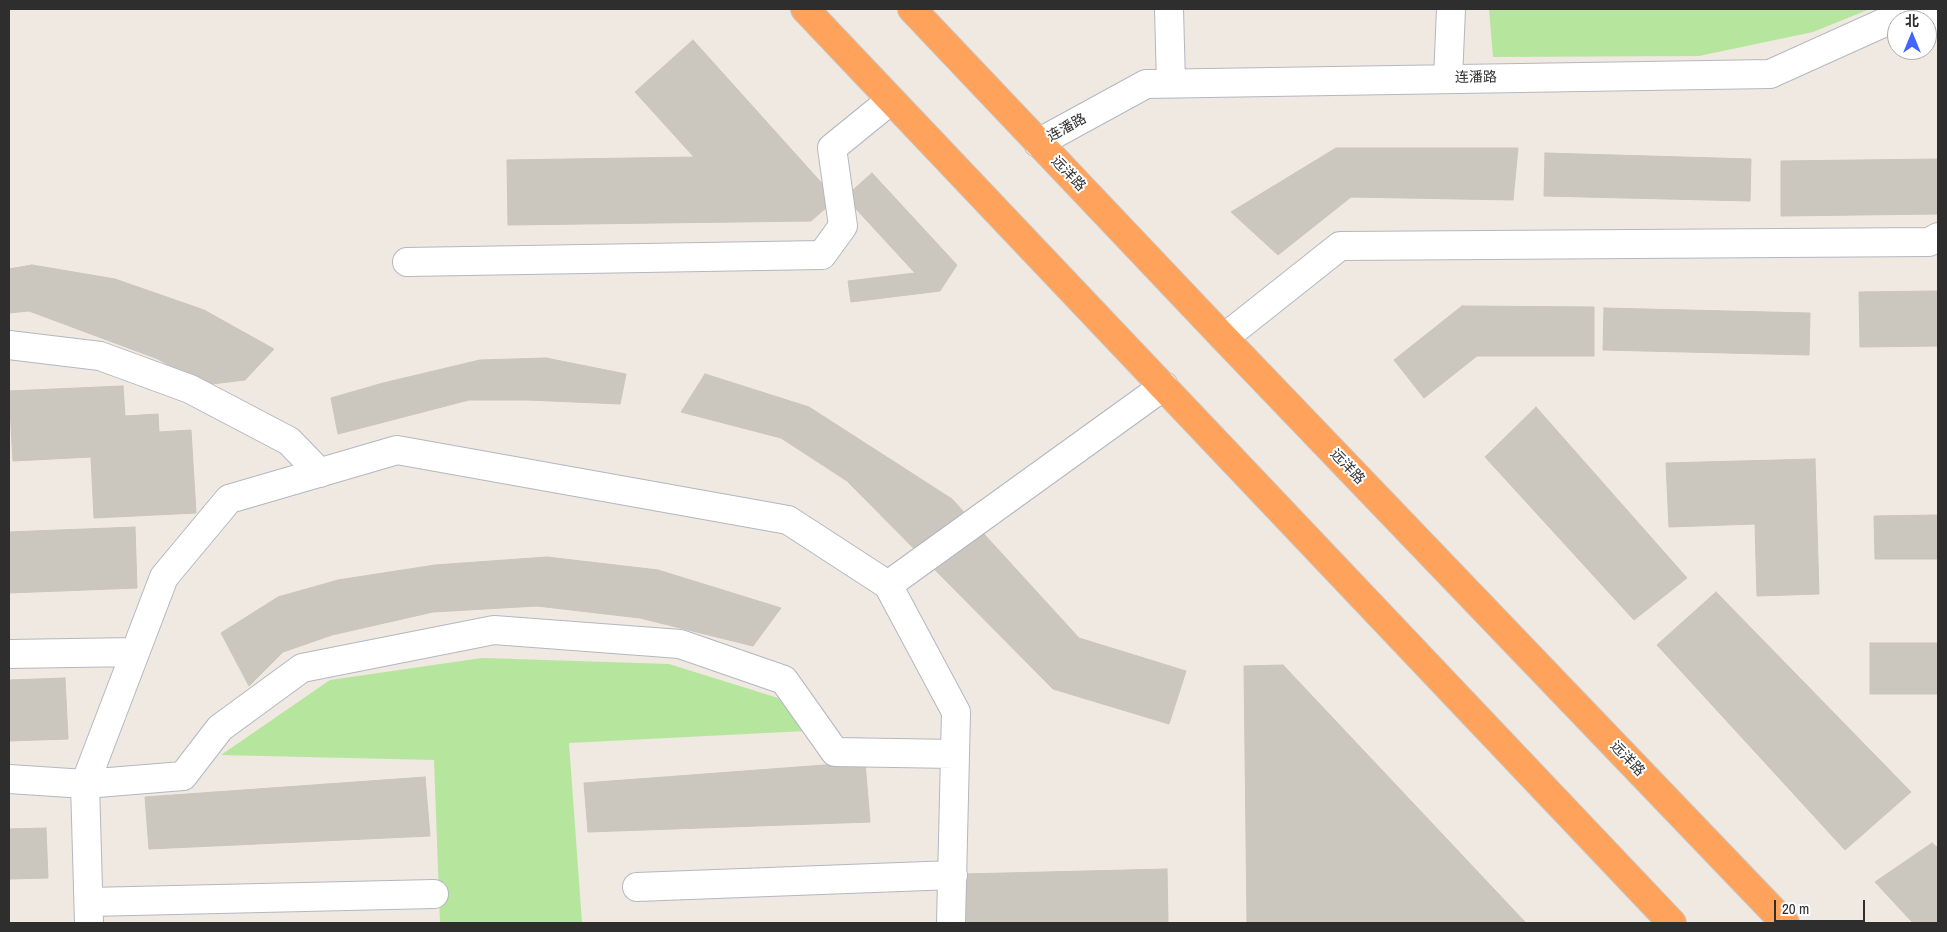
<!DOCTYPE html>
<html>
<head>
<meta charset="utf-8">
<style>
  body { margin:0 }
  #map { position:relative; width:1947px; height:932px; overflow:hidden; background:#efe9e1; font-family:"Archivo Narrow","Noto Sans SC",sans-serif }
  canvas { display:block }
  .frame { position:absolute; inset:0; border:10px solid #2e2e2e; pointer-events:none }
  .north { position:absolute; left:1887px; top:10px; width:50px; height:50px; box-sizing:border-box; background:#fff; border:1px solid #ababab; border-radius:50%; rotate:0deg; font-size:14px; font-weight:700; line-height:20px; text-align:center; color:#2e2e2e }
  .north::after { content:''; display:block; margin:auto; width:18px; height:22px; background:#4264fb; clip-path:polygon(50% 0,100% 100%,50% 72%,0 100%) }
  .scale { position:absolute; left:1774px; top:900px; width:91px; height:22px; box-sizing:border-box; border:2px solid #2e2e2e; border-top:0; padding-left:6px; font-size:15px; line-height:18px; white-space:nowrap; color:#2e2e2e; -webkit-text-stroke:4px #fff; paint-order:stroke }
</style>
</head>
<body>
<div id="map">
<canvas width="1947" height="932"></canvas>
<div class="frame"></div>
<div class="north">北</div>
<div class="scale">20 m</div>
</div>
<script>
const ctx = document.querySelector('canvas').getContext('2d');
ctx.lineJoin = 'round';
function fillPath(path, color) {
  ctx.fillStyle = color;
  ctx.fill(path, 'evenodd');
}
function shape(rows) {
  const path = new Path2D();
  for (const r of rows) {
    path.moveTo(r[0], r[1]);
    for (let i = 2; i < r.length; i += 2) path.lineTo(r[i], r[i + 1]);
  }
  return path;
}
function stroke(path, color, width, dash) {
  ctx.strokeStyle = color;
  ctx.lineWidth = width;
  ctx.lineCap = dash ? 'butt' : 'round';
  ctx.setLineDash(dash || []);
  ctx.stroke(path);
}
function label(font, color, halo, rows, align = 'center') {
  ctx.font = font + ' "Archivo Narrow","Noto Sans SC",sans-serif';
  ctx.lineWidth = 4;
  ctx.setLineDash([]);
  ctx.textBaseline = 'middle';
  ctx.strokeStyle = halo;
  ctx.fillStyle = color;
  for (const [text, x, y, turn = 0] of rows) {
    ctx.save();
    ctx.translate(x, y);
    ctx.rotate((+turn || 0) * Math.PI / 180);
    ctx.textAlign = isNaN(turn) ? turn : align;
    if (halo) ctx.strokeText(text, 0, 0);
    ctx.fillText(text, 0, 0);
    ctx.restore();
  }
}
fillPath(shape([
  [1489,9,1870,9,1813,32,1699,56,1493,57],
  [482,658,669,664,778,698,805,731,569,743,582,923,440,923,434,760,221,755,330,680]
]), '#b6e59e');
const building = shape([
  [693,40,836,199,811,221,508,225,507,160,694,157,635,92,693,40],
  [1336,148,1518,148,1513,200,1351,197,1278,255,1231,212,1336,148],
  [1545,153,1751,159,1750,201,1544,196,1545,153],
  [1938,159,1938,214,1781,216,1781,161,1938,159],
  [872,173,957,265,940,291,851,302,848,281,915,273,845,197,872,173],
  [32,265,115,279,204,310,274,349,245,380,203,385,158,359,29,311,9,313,9,269,32,265],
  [1938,291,1938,346,1860,347,1859,292,1938,291],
  [1462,306,1594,307,1594,356,1477,356,1424,398,1394,360,1462,306],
  [1604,308,1810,313,1809,355,1603,350,1604,308],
  [546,358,626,374,620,404,527,400,469,400,338,434,331,398,383,383,480,360,546,358],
  [705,374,809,407,952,499,1079,638,1186,671,1169,724,1053,689,847,481,781,438,681,412,705,374],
  [123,386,125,416,158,414,159,432,191,430,196,513,94,518,91,457,13,461,9,391,123,386],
  [1536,407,1687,578,1634,620,1485,457,1536,407],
  [1815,459,1819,594,1757,596,1755,524,1669,527,1666,463,1815,459],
  [1938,515,1938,559,1875,559,1874,516,1938,515],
  [135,527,137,588,9,593,9,532,135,527],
  [547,557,658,570,781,608,753,646,640,618,537,606,433,612,332,635,283,652,249,686,221,633,278,597,338,580,435,565,547,557],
  [1716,592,1911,792,1845,850,1657,645,1716,592],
  [1870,643,1938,643,1938,694,1870,694,1870,643],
  [1283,665,1526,923,1247,923,1244,666,1283,665],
  [65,678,68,739,9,741,9,680,65,678],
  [865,762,870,822,588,832,584,783,865,762],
  [425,777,430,836,149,849,145,797,425,777],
  [46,828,48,878,9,879,9,829,46,828],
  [1932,843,1938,848,1938,923,1913,923,1875,882,1932,843],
  [1167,869,1168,923,965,923,964,874,1167,869]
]);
fillPath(building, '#cbc7bf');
stroke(building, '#cbc5ba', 1);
const minor = shape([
  [1169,9,1171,83],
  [1926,9,1938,23],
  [1448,79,1451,9],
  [1038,143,1146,84,1770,74,1914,9],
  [407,262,822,255,843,226,832,148,891,100],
  [1224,338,1340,246,1929,242,1938,237],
  [9,345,100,356,190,389,289,441,320,473],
  [888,585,956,712,951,923],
  [9,654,135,652],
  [955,754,835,752,784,680,680,644,494,630,302,668,220,728,183,776,85,784,164,577,229,499,397,450,788,520,888,585,1164,386],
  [9,779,85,784,89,923],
  [637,887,953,875],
  [89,902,434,894]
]);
const highway = shape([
  [805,9,1672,923],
  [912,9,1224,338,1785,923]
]);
stroke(minor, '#b4b7c1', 30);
stroke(highway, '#c9c9c9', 30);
stroke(minor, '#fff', 28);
stroke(highway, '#ffa35c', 28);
label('14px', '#2e2e2e', '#fff', [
  ["连潘路",1476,78,-1],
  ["连潘路",1067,128,-29],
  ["远洋路",1068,174,46],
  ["远洋路",1347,467,46],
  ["远洋路",1627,759,46]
]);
</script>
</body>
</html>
